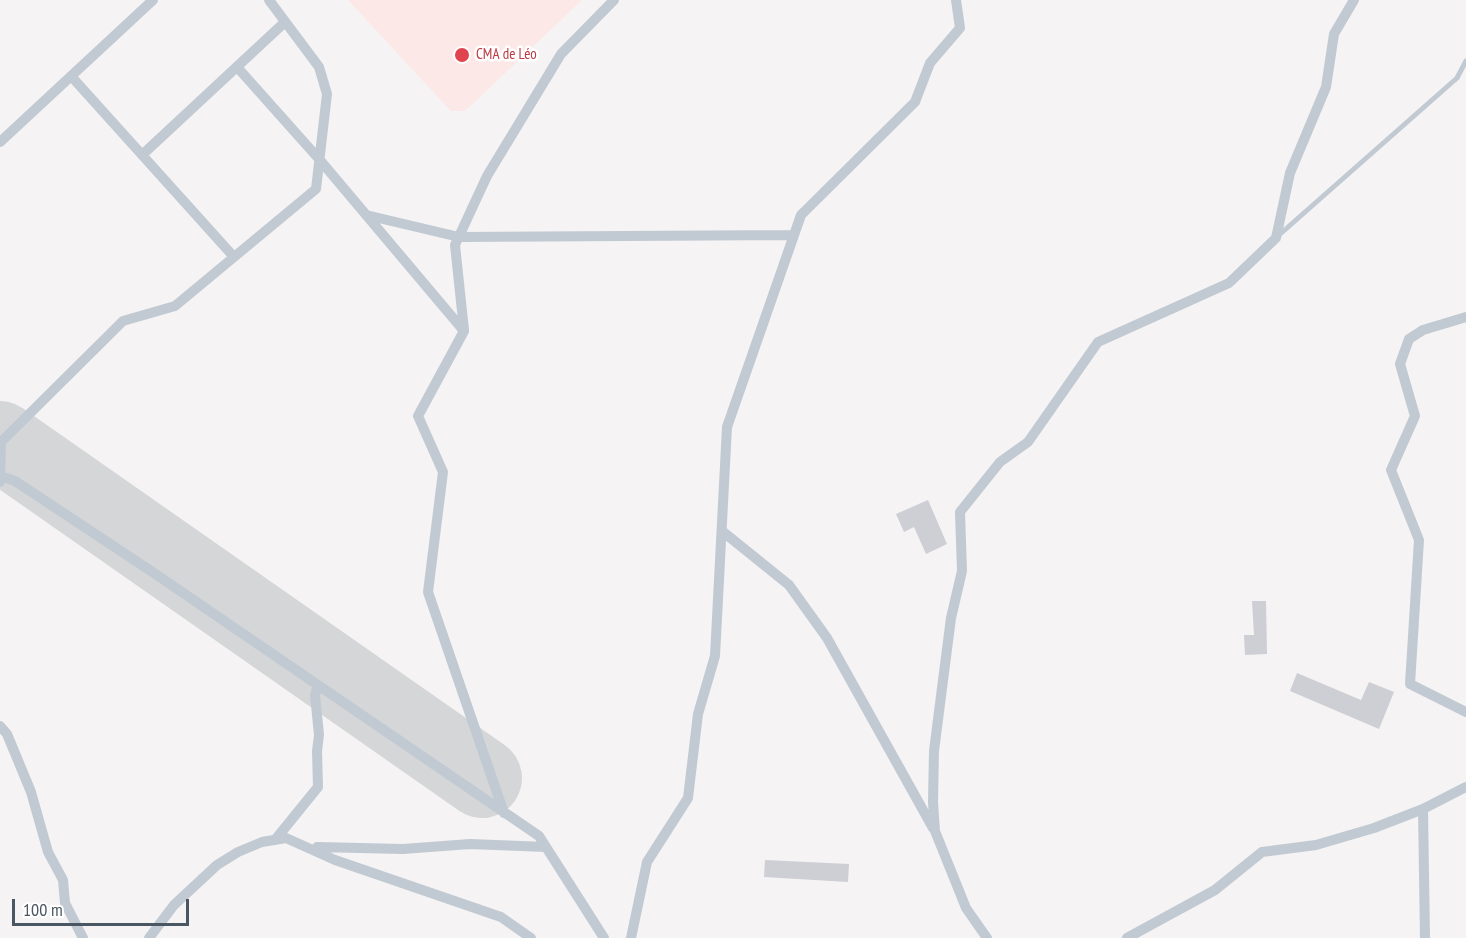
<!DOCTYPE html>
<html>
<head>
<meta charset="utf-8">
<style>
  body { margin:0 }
  #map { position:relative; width:1466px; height:938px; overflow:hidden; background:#f5f3f3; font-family:"PT Sans Narrow",sans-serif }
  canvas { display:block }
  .scale { position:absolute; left:12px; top:899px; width:177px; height:27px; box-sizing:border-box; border:3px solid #4a5661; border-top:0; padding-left:8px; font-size:18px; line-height:21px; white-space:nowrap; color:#4a5661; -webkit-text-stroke:4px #fff; paint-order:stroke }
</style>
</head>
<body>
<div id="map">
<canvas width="1466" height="938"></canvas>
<div class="scale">100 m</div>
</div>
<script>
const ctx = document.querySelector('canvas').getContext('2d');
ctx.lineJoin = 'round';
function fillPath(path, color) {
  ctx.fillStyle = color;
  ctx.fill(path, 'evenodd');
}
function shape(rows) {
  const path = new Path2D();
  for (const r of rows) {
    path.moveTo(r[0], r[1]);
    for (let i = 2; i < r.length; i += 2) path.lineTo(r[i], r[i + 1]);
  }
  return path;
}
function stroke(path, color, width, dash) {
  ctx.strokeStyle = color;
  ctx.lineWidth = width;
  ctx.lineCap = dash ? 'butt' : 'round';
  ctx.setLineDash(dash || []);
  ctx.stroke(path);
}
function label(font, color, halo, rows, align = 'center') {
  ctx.font = font + ' "PT Sans Narrow",sans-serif';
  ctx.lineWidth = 5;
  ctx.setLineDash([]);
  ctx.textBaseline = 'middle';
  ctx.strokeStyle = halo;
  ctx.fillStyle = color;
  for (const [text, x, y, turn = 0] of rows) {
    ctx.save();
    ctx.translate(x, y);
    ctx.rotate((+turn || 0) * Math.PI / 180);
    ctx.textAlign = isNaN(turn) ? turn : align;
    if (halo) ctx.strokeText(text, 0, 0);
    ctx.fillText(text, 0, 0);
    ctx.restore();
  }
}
fillPath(shape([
  [348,0,582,0,465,111,451,111]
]), '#fce8e6');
stroke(shape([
  [0,441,482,778]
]), '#d5d6d8', 80);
fillPath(shape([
  [928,500,947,544,926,554,914,527,904,532,896,514],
  [1252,601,1266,601,1267,654,1245,655,1244,635,1254,635],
  [1297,673,1361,700,1369,682,1394,692,1379,729,1290,691],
  [765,860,849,864,848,882,764,877]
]), '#cdcfd5');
stroke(shape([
  [1279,235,1457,78,1466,61]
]), '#c1cad2', 5);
stroke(shape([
  [237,67,319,159,464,331,418,416,443,472,428,592,504,813],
  [71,76,234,257],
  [0,142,153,0],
  [142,155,285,22],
  [366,215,459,237,794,235],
  [1466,317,1423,330,1409,339,1400,364,1415,416,1391,470,1419,540,1410,684,1466,712],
  [464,330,455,245,487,176,561,54,614,0],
  [0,476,15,481,151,571,539,836,604,938],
  [0,482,1,442,123,321,175,306,316,189,327,94,319,67,269,0],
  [722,531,789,585,827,638,933,828],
  [0,726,7,734,31,792,48,852,63,880,65,903,83,938],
  [1423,809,1425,938],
  [275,840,318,787,317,751,319,735,315,695,318,685],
  [317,847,403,849,470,844,546,847],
  [149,938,174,905,217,865,238,852,262,842,286,838,335,860,501,917,531,938],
  [631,938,647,862,688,798,698,714,715,656,727,427,801,215,915,102,930,63,960,28,956,0],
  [987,938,966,908,935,831,933,802,934,751,941,696,951,618,962,571,960,512,1000,462,1028,442,1098,342,1229,283,1276,238,1290,173,1326,87,1334,34,1354,0],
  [1127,938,1215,890,1262,852,1316,845,1374,828,1423,809,1466,787]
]), '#c1cad2', 10);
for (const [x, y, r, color] of [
  [462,55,8,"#e0444e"]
]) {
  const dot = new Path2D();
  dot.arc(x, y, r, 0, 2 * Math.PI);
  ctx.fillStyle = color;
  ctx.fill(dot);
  stroke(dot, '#fff', 2);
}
label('15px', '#be3a42', '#fff', [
  ["CMA de Léo",476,55]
], 'left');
</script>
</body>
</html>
